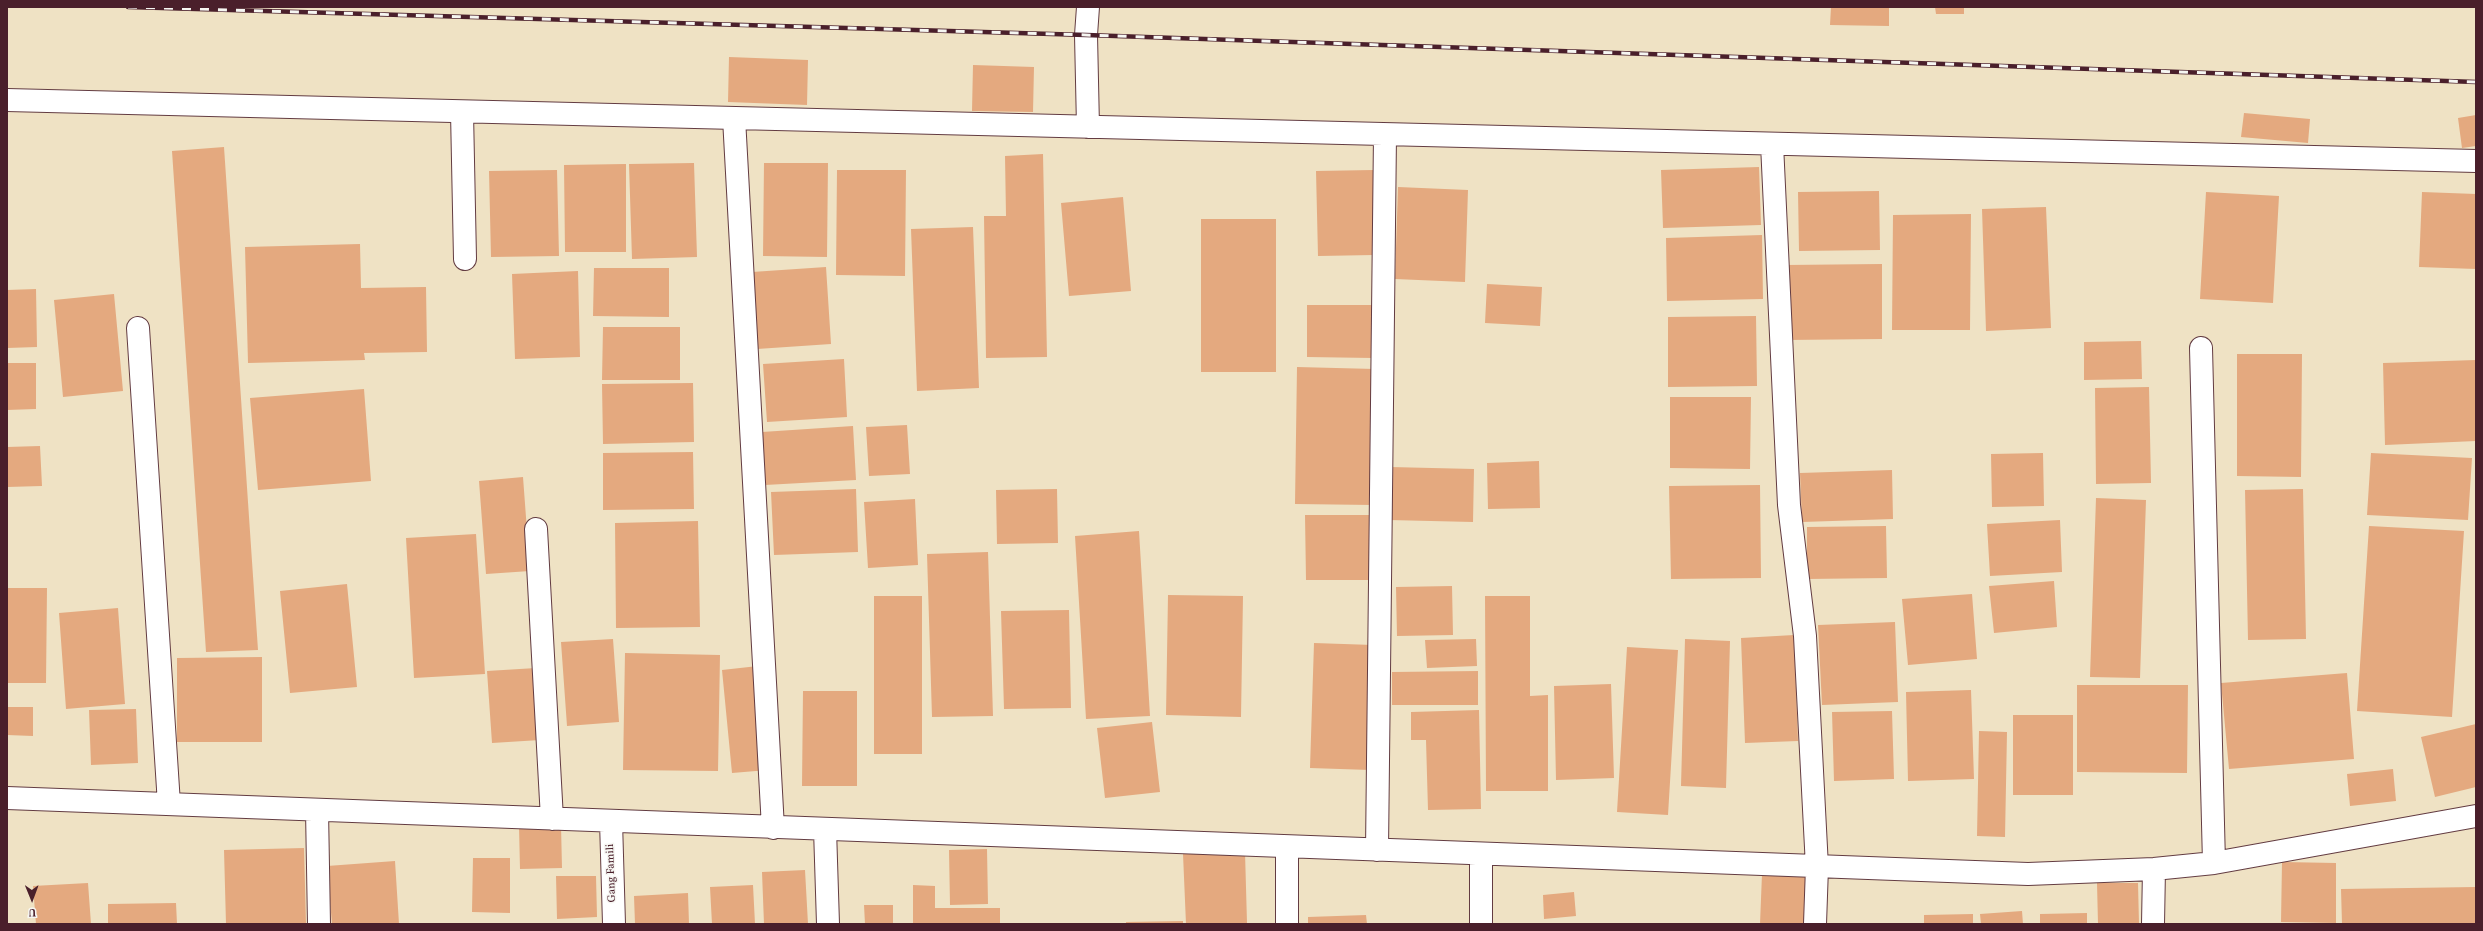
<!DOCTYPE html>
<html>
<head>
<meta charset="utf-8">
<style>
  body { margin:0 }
  #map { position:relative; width:2483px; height:931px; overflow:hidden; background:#efe2c4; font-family:Vollkorn,serif }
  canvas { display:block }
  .frame { position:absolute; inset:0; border:8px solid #4a1f2b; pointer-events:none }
  .north { position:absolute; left:12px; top:879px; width:40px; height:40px; -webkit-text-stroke:3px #f6f6f2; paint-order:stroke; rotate:179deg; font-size:11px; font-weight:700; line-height:16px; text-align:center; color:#4a1f2b }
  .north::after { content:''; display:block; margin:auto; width:14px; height:18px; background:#4a1f2b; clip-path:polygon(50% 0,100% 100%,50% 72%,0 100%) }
</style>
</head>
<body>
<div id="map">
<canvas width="2483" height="931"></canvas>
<div class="frame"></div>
<div class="north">U</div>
</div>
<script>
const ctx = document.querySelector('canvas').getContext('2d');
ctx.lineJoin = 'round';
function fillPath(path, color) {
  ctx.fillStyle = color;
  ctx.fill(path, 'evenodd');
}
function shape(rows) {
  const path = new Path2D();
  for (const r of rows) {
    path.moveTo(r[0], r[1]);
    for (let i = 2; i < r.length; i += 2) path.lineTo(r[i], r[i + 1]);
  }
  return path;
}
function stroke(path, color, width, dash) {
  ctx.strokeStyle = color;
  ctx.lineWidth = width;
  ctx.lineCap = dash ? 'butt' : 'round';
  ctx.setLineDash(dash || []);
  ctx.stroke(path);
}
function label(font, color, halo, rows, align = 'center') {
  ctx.font = font + ' Vollkorn,serif';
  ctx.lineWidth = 3;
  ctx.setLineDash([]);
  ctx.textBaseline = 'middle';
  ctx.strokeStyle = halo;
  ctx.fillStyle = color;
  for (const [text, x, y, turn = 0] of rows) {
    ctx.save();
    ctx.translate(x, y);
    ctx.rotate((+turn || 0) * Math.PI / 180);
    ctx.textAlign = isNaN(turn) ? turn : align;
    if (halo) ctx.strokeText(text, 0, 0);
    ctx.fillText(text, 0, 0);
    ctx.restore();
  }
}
fillPath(shape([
  [1831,7,1889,7,1889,26,1830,25],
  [1935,7,1964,7,1964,14,1936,14],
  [729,57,808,60,807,105,728,102],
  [973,65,1034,67,1033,112,972,111],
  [2244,113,2310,119,2308,143,2241,137],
  [2476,115,2476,146,2462,148,2458,118],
  [224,147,258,650,206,652,172,151],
  [1043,154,1047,357,986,358,984,216,1006,216,1005,156],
  [694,163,697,257,632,259,629,164],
  [764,163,828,163,827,257,763,256],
  [626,164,626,252,565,252,564,165],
  [1759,167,1761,225,1663,228,1661,170],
  [557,170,559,256,491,257,489,171],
  [837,170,906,170,905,276,836,275],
  [1373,170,1374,255,1318,256,1316,171],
  [1398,187,1468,190,1465,282,1395,279],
  [1879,191,1880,250,1799,251,1798,192],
  [2206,192,2279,196,2273,303,2200,299],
  [2422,192,2476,194,2476,269,2419,267],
  [1123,197,1131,291,1069,296,1061,203],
  [2046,207,2051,328,1986,331,1982,209],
  [1971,214,1970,330,1892,330,1893,215],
  [1201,219,1276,219,1276,372,1201,372],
  [973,227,979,388,917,391,911,229],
  [1762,235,1763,299,1667,301,1666,238],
  [360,244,361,288,426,287,427,352,364,353,365,360,248,363,245,247],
  [1882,264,1882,339,1786,340,1786,265],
  [826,267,831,344,757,349,752,272],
  [594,268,669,268,669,317,593,316],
  [578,271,580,357,515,359,512,274],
  [1487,284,1542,287,1540,326,1485,323],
  [36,289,37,347,7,348,7,290],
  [114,294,123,391,63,397,54,300],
  [1307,305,1372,305,1373,358,1307,357],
  [1756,316,1757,386,1668,387,1668,317],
  [603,327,680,327,680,380,602,380],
  [2141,341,2142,379,2084,380,2084,342],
  [2237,354,2302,354,2301,477,2237,476],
  [844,359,847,417,767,422,763,364],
  [2476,360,2476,441,2385,445,2383,363],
  [7,363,36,363,36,409,7,410],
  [1297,367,1375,369,1373,505,1295,504],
  [693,383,694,442,603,444,602,384],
  [2149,387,2151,483,2096,484,2095,388],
  [364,389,371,481,258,490,250,398],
  [1670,397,1751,397,1750,469,1670,468],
  [907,425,910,474,869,476,866,427],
  [853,426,856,480,765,485,762,432],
  [40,446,42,486,7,487,7,447],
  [693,452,694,509,603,510,603,453],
  [2043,453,2044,506,1992,507,1991,454],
  [2371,453,2472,458,2468,520,2367,515],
  [1539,461,1540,508,1488,509,1487,463],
  [1390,467,1474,469,1473,522,1389,520],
  [1892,470,1893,519,1802,522,1800,473],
  [523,477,530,571,486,574,479,481],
  [1760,485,1761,578,1671,579,1669,486],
  [856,489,858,552,774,555,771,492],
  [1057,489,1058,543,997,544,996,490],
  [2303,489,2306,639,2248,640,2245,490],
  [2096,498,2146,500,2140,678,2090,677],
  [915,499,918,565,868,568,864,502],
  [1305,515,1374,515,1374,580,1306,580],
  [2060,520,2062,572,1990,576,1987,524],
  [698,521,700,627,616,628,615,523],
  [1886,526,1887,578,1807,579,1807,527],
  [2369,526,2464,531,2452,717,2357,711],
  [1139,531,1150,716,1086,719,1075,536],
  [476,534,485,674,414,678,406,538],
  [988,552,993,716,932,717,927,554],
  [2054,581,2057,627,1994,633,1989,586],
  [347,584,357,687,290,693,280,591],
  [1452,586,1453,635,1397,636,1396,587],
  [7,588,47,588,46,683,7,683],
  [1972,594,1977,659,1908,665,1902,599],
  [1168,595,1243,596,1241,717,1166,715],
  [874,596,922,596,922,754,874,754],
  [1485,596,1530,596,1530,696,1548,695,1548,791,1486,791],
  [118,608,125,704,66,709,59,613],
  [1069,610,1071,708,1004,709,1001,611],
  [1895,622,1898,702,1822,705,1818,625],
  [1794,635,1798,741,1745,743,1741,638],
  [613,639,619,722,567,726,561,642],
  [1476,639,1477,666,1427,668,1425,640],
  [1685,639,1730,641,1726,788,1681,786],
  [1314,643,1373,645,1370,770,1310,768],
  [1627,647,1678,650,1668,815,1617,812],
  [625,653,720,655,718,771,623,770],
  [262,657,262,742,177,742,177,658],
  [758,666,768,770,732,773,722,670],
  [536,668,540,740,492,743,487,671],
  [1478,671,1478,705,1392,705,1392,672],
  [2347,673,2354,759,2229,769,2221,683],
  [1611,684,1614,778,1556,780,1554,686],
  [2077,685,2188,685,2187,773,2077,772],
  [1971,690,1974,779,1908,781,1906,692],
  [803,691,857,691,857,786,802,786],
  [7,707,33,707,33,736,7,735],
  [136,709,138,763,91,765,89,710],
  [1479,710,1481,809,1428,810,1426,740,1411,740,1411,712],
  [1892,711,1894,779,1834,781,1832,712],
  [2013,715,2073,715,2073,795,2013,795],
  [1152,722,1160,792,1105,798,1097,728],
  [2476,724,2476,787,2435,797,2421,737],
  [1979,731,2007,732,2005,837,1977,836],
  [2393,769,2396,801,2350,806,2347,774],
  [561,825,562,868,520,869,519,826],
  [304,848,306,924,226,924,224,850],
  [987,849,988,904,950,905,949,850],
  [1245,852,1247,923,1186,924,1183,854],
  [473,858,510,858,510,913,472,912],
  [395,861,399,924,332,924,327,866],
  [2282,862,2336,863,2336,923,2281,922],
  [805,870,808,924,764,924,762,872],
  [1762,874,1815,876,1813,924,1760,924],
  [556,876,596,876,597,917,557,919],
  [88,883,91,924,36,924,33,886],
  [2097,883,2138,883,2139,924,2098,924],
  [753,885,755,924,712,924,710,887],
  [913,885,935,886,935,908,1000,908,1000,924,913,924],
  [2476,887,2476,924,2342,924,2341,889],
  [1574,892,1576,916,1544,919,1543,895],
  [688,893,689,924,635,924,634,896],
  [176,903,177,924,108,924,108,904],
  [864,905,893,905,893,924,865,924],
  [2022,911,2023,924,1981,924,1980,914],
  [2087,913,2087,924,2040,924,2040,914],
  [1973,914,1973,924,1924,924,1924,915],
  [1366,915,1367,924,1308,924,1308,917],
  [1183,921,1183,924,1126,924,1126,922]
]), '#e4a97f');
const minor = shape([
  [1088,7,1086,35,1088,127],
  [7,100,2476,161],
  [462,112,465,259],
  [734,118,773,828],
  [1772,144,1789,505,1805,636,1817,867,1815,924],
  [138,328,169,804],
  [2201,348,2214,863],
  [536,529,552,819],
  [7,798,2028,874,2154,869,2214,863,2476,816],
  [317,810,319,924],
  [611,821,614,924],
  [825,829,828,924],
  [1287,847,1287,924],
  [1377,850,1385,135],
  [1481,924,1481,854],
  [2153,924,2154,869]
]);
stroke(minor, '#633c42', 24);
stroke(minor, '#fff', 22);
const rail = shape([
  [128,7,1086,35,2476,82]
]);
stroke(rail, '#4a1f2b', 4.5);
stroke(rail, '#f6f6f2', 3, [9]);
label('11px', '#4a1f2b', '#f6f6f2', [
  ["Gang Famili",612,873,-92]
]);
</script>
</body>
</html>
